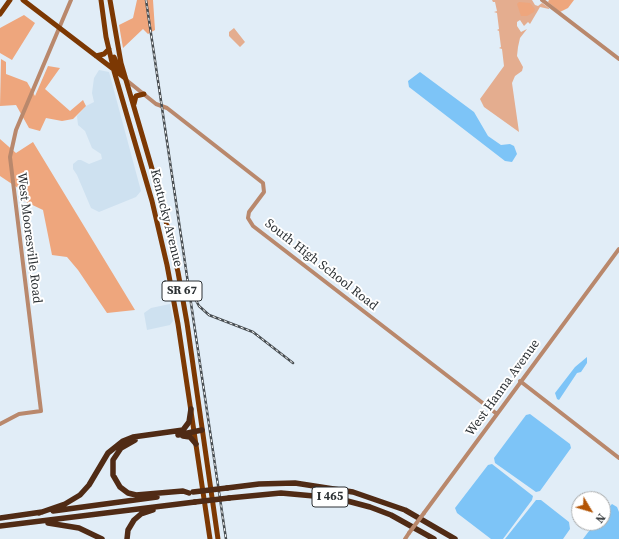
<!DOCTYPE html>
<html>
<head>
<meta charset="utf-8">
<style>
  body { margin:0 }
  #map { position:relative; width:619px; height:539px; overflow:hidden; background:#e1edf7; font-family:"Source Serif 4",serif }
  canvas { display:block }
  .north { position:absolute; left:571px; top:491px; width:40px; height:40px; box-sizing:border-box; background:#fff; border:1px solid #abadae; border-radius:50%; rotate:128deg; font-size:11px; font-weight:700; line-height:16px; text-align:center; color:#2c3134 }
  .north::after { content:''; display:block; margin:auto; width:14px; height:18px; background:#b35404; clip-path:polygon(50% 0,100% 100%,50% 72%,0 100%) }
</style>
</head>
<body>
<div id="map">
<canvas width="619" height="539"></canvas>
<div class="north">N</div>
</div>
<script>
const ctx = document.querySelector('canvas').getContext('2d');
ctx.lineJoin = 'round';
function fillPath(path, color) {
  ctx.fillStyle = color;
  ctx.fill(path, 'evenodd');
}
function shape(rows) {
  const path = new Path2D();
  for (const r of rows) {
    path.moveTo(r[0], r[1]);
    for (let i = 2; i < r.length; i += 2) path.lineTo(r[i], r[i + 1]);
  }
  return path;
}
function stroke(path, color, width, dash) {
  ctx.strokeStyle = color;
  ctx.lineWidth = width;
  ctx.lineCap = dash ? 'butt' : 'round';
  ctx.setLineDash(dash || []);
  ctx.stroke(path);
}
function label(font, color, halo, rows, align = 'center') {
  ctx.font = font + ' "Source Serif 4",serif';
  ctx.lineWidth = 4;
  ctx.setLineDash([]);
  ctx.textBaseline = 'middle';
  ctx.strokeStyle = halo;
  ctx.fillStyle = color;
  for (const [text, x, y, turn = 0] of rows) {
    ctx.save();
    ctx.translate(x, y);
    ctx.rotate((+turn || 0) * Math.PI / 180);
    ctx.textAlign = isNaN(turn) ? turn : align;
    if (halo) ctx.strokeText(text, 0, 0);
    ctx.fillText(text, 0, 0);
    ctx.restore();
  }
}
fillPath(shape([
  [99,70,109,72,141,191,136,197,99,212,91,208,77,175,73,169,73,164,78,160,81,160,89,164,102,159,101,154,92,148,85,131,78,125,77,116,86,106,94,102,92,93,94,78],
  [170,304,173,321,170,325,147,330,144,313,151,308]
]), '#cee1f0');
fillPath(shape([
  [492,0,532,0,535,5,538,6,542,3,549,8,549,9,540,7,530,24,528,22,524,26,520,20,517,22,517,26,521,32,527,29,520,38,518,47,517,56,523,67,522,71,515,76,512,83,519,132,484,107,480,99,504,66,502,49,499,48,501,47,499,31,497,30,499,29,497,13,494,12,497,11,495,2,493,2],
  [234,28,245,42,240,47,229,36,229,32]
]), '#e4ad8f');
fillPath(shape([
  [137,0,153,0,155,30,148,34,143,29,123,48,119,25,133,18],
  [549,0,574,0,568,8,560,12,548,2],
  [519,2,530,3,535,9,534,12,527,16,521,16,517,4],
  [24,15,35,23,12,60,0,53,0,28],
  [1,59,6,62,6,74,27,82,35,96,48,66,60,68,45,89,70,111,83,100,86,106,73,119,62,121,46,118,40,131,29,128,16,105,0,106],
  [0,139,16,153,33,142,135,310,107,313,78,270,67,257,52,255,43,210,22,200,18,188,0,176]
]), '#eea67d');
fillPath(shape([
  [420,72,474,112,488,136,501,145,510,144,514,146,517,154,512,162,505,161,409,87,408,81],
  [587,357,587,363,581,372,577,373,559,400,557,399,555,393,575,367],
  [530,414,570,444,571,448,540,491,536,492,495,463,494,458,526,415],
  [492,464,533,496,532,500,503,539,491,539,457,513,455,508,488,465],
  [536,500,541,500,569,522,570,529,563,539,505,539],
  [612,504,617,507,619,512,619,539,583,539,595,523,603,523,603,513]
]), '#7dc4f7');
stroke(shape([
  [542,0,619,59],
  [125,79,156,104,167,108,263,183,264,192,249,212,248,218,253,226,497,414],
  [520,381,619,458],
  [0,424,19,414,41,411,10,157,16,130,71,0],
  [424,513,619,249],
  [405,539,409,533]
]), '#b9886c', 4);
stroke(shape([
  [23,0,125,78],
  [101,0,106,37,114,71,152,201,167,265,178,324,210,539],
  [110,0,121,63,160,196,178,272,187,323,218,539],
  [0,14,10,0],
  [96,56,104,54,109,49],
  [114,57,121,75],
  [134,104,136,96,144,94]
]), '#7c3803', 5);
stroke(shape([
  [178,435,202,430],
  [183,436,190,437,196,444],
  [135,440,121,448,113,460,113,475,120,487,128,493,136,495,183,491,189,493],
  [227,488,259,484,295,483,353,492,405,510,455,539],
  [229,498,281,493,336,498,370,507,391,515,434,539],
  [53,511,157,497],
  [39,513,65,504,80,495,89,485,108,453,123,441,133,437,183,430,189,422,191,409],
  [0,518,42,512],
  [48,523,79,528,102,539],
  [0,526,195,502],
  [127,539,128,530,134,520,141,514,153,510]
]), '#502b15', 5.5);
const rail = shape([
  [146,0,226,539],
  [193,295,199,306,209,315,253,332,293,363]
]);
stroke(rail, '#474d51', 2.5);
stroke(rail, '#fff', 1, [3]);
stroke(shape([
  [409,533,424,513]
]), '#b9886c', 4);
stroke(shape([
  [193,492,227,488],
  [195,502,229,498]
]), '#502b15', 5.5);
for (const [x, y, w] of [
  [182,291,40],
  [330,497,36]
]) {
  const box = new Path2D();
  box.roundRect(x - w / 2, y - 10, w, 20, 3);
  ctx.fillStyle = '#fff';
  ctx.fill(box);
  stroke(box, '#2c3134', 1);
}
label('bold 12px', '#2c3134', null, [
  ["SR 67",182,291],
  ["I 465",330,497]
]);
label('13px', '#2c3134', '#fff', [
  ["Kentucky Avenue",166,218,76],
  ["West Mooresville Road",29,238,83],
  ["South High School Road",321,265,38],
  ["West Hanna Avenue",503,388,-54]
]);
</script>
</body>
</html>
